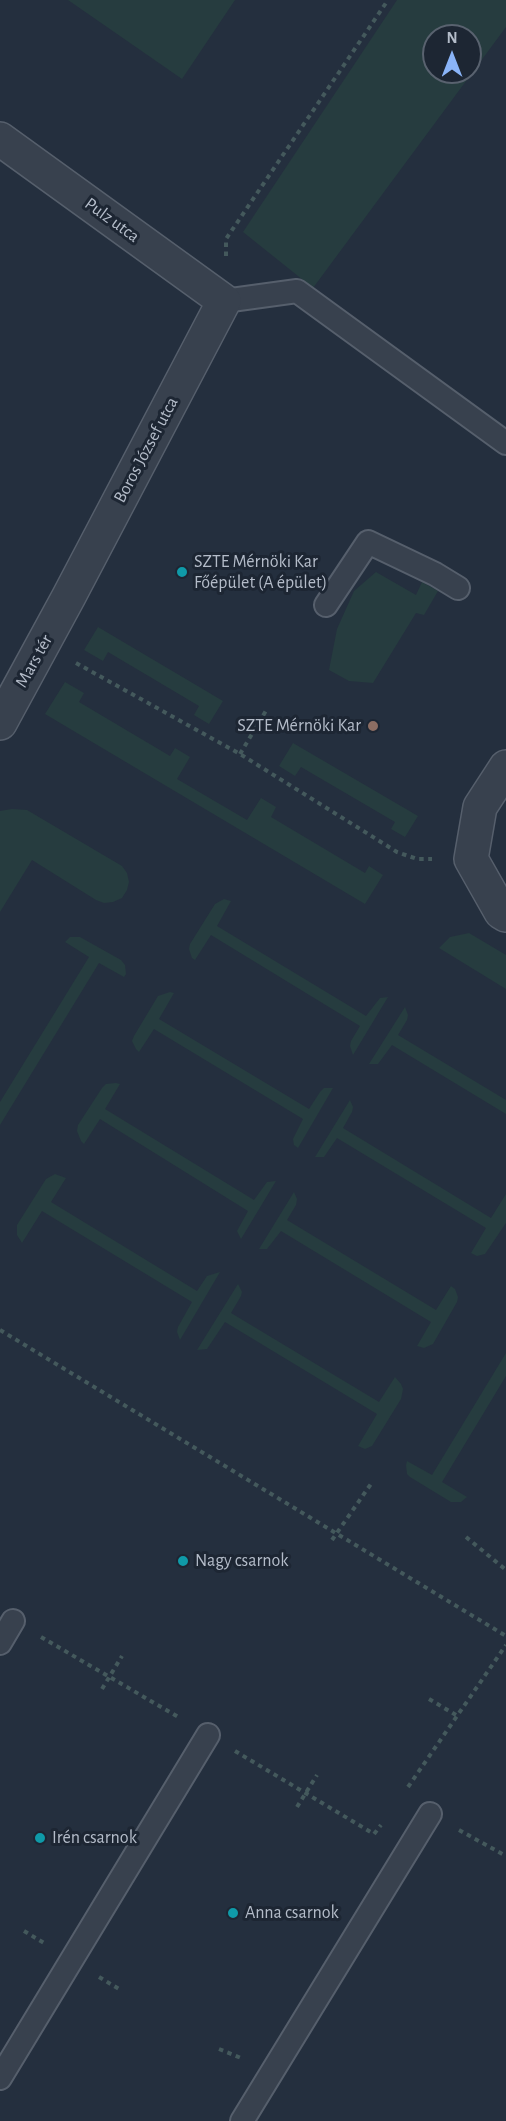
<!DOCTYPE html>
<html>
<head>
<meta charset="utf-8">
<style>
  body { margin:0 }
  #map { position:relative; width:506px; height:2121px; overflow:hidden; background:#242f3e; font-family:"Alegreya Sans",sans-serif }
  canvas { display:block }
  .north { position:absolute; left:422px; top:24px; width:60px; height:60px; box-sizing:border-box; background:#1d2633; border:2px solid #59626f; border-radius:50%; rotate:0deg; font-size:16px; font-weight:700; line-height:24px; text-align:center; color:#b4bcc9 }
  .north::after { content:''; display:block; margin:auto; width:21px; height:27px; background:#8ab4f8; clip-path:polygon(50% 0,100% 100%,50% 72%,0 100%) }
</style>
</head>
<body>
<div id="map">
<canvas width="506" height="2121"></canvas>
<div class="north">N</div>
</div>
<script>
const ctx = document.querySelector('canvas').getContext('2d');
ctx.lineJoin = 'round';
function fillPath(path, color) {
  ctx.fillStyle = color;
  ctx.fill(path, 'evenodd');
}
function shape(rows) {
  const path = new Path2D();
  for (const r of rows) {
    path.moveTo(r[0], r[1]);
    for (let i = 2; i < r.length; i += 2) path.lineTo(r[i], r[i + 1]);
  }
  return path;
}
function stroke(path, color, width, dash) {
  ctx.strokeStyle = color;
  ctx.lineWidth = width;
  ctx.lineCap = dash ? 'butt' : 'round';
  ctx.setLineDash(dash || []);
  ctx.stroke(path);
}
function label(font, color, halo, rows, align = 'center') {
  ctx.font = font + ' "Alegreya Sans",sans-serif';
  ctx.lineWidth = 6;
  ctx.setLineDash([]);
  ctx.textBaseline = 'middle';
  ctx.strokeStyle = halo;
  ctx.fillStyle = color;
  for (const [text, x, y, turn = 0] of rows) {
    ctx.save();
    ctx.translate(x, y);
    ctx.rotate((+turn || 0) * Math.PI / 180);
    ctx.textAlign = isNaN(turn) ? turn : align;
    if (halo) ctx.strokeText(text, 0, 0);
    ctx.fillText(text, 0, 0);
    ctx.restore();
  }
}
fillPath(shape([
  [68,0,235,0,182,79],
  [397,0,506,0,506,27,313,288,243,232],
  [434,36,470,36,470,72,434,72],
  [376,572,416,595,422,582,438,591,424,615,416,613,373,683,349,681,329,670,337,629,354,591],
  [98,627,223,701,209,724,194,715,199,706,108,652,103,661,84,650],
  [65,682,84,693,79,702,170,756,175,748,190,757,177,779,247,820,261,798,276,807,271,817,365,873,369,866,383,875,365,904,45,714],
  [293,743,418,816,405,837,391,829,395,822,301,767,295,776,279,766],
  [12,809,27,810,122,866,127,873,129,882,127,890,122,898,113,902,104,903,96,900,32,860,0,912,0,811],
  [224,899,231,901,217,926,366,1016,380,998,388,997,353,1055,350,1046,351,1041,360,1026,211,935,195,960,192,958,189,949,190,944,215,904],
  [469,933,506,955,506,989,439,948,450,937],
  [70,937,80,937,121,960,125,965,126,974,124,977,99,963,0,1125,0,1102,89,957,65,942],
  [170,992,174,993,159,1019,309,1109,320,1092,324,1088,333,1088,298,1148,294,1145,293,1139,303,1119,154,1029,139,1052,136,1049,132,1041,134,1036,158,996],
  [405,1007,408,1015,407,1020,398,1035,506,1100,506,1114,392,1045,378,1064,369,1064],
  [116,1083,120,1084,105,1109,254,1200,267,1182,276,1181,241,1239,237,1231,248,1211,100,1119,84,1144,81,1141,77,1131,78,1125,102,1088,106,1084],
  [350,1100,353,1107,352,1112,343,1128,491,1218,506,1194,506,1223,485,1254,477,1256,471,1253,486,1228,337,1138,324,1157,315,1157],
  [55,1174,66,1178,51,1202,197,1291,207,1276,220,1272,180,1340,177,1332,178,1327,192,1302,42,1211,22,1243,17,1235,17,1225,46,1179],
  [294,1192,297,1199,296,1205,287,1220,436,1310,451,1286,455,1289,458,1297,457,1302,433,1344,424,1348,417,1346,431,1322,281,1231,267,1249,259,1249],
  [238,1284,242,1292,241,1296,231,1313,379,1402,395,1377,401,1384,403,1389,401,1399,372,1446,365,1449,358,1446,377,1414,225,1322,207,1349,197,1350],
  [506,1353,506,1376,442,1482,467,1497,461,1502,451,1502,410,1477,407,1474,406,1465,407,1461,432,1475]
]), '#263c3f');
const service = shape([
  [224,301,297,291,506,443],
  [326,605,368,542,435,574,458,588],
  [0,1643,13,1621],
  [0,2078,208,1735],
  [242,2121,430,1814]
]);
const minor = shape([
  [0,139,224,301,68,598,0,723],
  [506,767,480,807,471,859,501,912,506,915]
]);
stroke(service, '#565f6c', 26);
stroke(minor, '#565f6c', 36);
stroke(shape([
  [226,256,226,239,388,0],
  [76,663,240,754,397,852,417,859,432,859],
  [240,754,267,709],
  [0,1330,506,1636],
  [466,1537,506,1570],
  [332,1540,373,1481],
  [41,1637,180,1718],
  [102,1689,122,1656],
  [429,1699,456,1715],
  [235,1751,374,1834,381,1825],
  [408,1787,506,1645],
  [297,1807,317,1775],
  [459,1830,506,1856],
  [24,1931,44,1943],
  [99,1977,119,1989],
  [219,2049,241,2058]
]), '#44595c', 4, [4.5, 4.5]);
stroke(service, '#38414e', 22);
stroke(minor, '#38414e', 33);
for (const [x, y, r, color] of [
  [182,572,6,"#0f9aa8"],
  [373,726,6,"#8d6e63"],
  [183,1561,6,"#0f9aa8"],
  [40,1838,6,"#0f9aa8"],
  [233,1913,6,"#0f9aa8"]
]) {
  const dot = new Path2D();
  dot.arc(x, y, r, 0, 2 * Math.PI);
  ctx.fillStyle = color;
  ctx.fill(dot);
  stroke(dot, '#1d2633', 2);
}
label('18px', '#b4bcc9', '#1d2633', [
  ["Pulz utca",112,220,36],
  ["Boros József utca",146,450,-62],
  ["Mars tér",34,661,-61]
]);
label('18px', '#b4bcc9', '#1d2633', [
  ["SZTE Mérnöki Kar",194,562],
  ["Főépület (A épület)",194,583],
  ["SZTE Mérnöki Kar",361,726,"right"],
  ["Nagy csarnok",195,1561],
  ["Irén csarnok",52,1838],
  ["Anna csarnok",245,1913]
], 'left');
</script>
</body>
</html>
